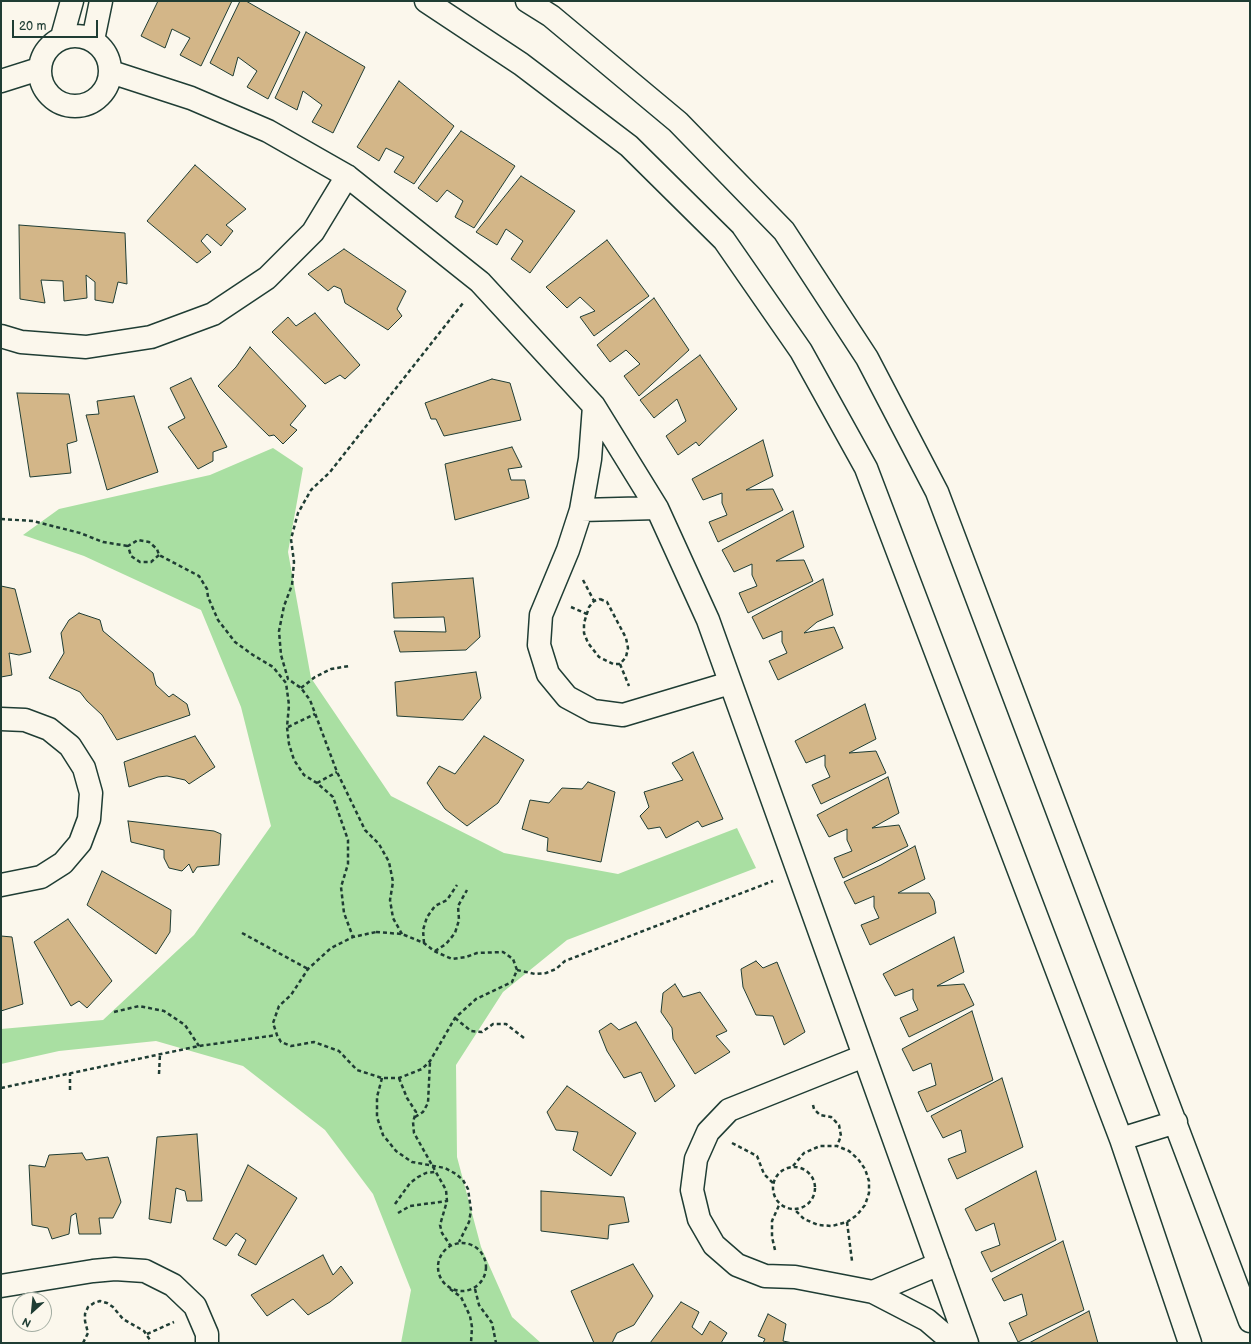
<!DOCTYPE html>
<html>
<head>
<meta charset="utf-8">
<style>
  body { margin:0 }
  #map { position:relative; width:1251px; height:1344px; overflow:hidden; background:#fbf7ec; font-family:"Balsamiq Sans",sans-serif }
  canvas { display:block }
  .frame { position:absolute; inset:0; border:2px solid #1f3d34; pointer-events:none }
  .north { position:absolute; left:12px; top:1292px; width:40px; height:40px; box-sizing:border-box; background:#fbf7ec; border:1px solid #a3ada2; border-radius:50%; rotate:207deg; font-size:11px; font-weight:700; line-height:16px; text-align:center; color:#1f3d34 }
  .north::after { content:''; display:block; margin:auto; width:14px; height:18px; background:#1f3d34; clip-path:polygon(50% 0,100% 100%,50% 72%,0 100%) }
  .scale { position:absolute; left:12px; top:20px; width:86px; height:18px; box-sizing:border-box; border:2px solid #1f3d34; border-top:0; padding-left:5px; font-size:12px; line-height:14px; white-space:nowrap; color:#1f3d34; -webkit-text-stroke:3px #fbf7ec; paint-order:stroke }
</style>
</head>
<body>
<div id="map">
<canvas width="1251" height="1344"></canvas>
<div class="frame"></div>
<div class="north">N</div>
<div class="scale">20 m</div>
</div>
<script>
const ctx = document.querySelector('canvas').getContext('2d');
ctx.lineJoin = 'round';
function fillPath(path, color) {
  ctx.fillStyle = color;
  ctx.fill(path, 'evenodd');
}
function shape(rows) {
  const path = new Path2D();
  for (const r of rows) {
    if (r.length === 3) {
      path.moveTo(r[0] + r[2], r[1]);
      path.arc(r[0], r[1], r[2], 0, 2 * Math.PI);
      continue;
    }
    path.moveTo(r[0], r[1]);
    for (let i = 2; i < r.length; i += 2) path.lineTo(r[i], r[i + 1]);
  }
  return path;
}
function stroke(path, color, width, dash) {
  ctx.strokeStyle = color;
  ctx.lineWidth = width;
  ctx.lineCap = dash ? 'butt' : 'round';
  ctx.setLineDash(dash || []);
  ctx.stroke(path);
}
fillPath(shape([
  [273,448,303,468,288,552,311,678,391,796,504,853,618,874,737,828,756,868,567,940,503,992,456,1065,457,1157,481,1247,512,1317,541,1343,401,1343,411,1290,373,1194,325,1130,243,1066,156,1041,59,1051,1,1064,1,1029,103,1020,194,935,271,826,241,707,201,610,84,556,23,535,59,509,210,475]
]), '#a9dfa2');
const building = shape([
  [158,1,232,1,201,66,180,55,190,38,172,29,165,48,141,36,158,1],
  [240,1,246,1,300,32,268,99,247,87,257,71,238,57,233,76,210,63,240,1],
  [306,32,365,67,333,133,312,122,322,105,303,91,297,110,275,98,306,32],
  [399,81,454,126,414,184,394,172,404,157,386,148,379,161,357,147,399,81],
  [461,131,515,166,474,228,455,217,463,201,447,190,437,202,418,188,461,131],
  [195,165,246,209,226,225,233,231,221,246,207,234,201,241,211,252,197,263,147,221,195,165],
  [521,176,575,211,530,273,511,259,523,241,506,229,497,245,476,232,521,176],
  [19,225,125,233,127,284,118,282,113,303,95,300,95,282,86,275,87,298,64,301,63,281,41,280,45,303,20,299,19,225],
  [607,240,649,296,594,336,580,317,595,311,580,297,567,308,546,287,607,240],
  [344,249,406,291,397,309,402,316,388,330,345,303,341,289,334,286,328,291,308,274,344,249],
  [654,298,689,350,639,396,624,376,640,364,626,350,610,362,597,345,654,298],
  [315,313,360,365,345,379,340,375,325,384,272,332,288,317,296,326,315,313],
  [250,347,306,406,290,425,297,430,283,444,274,435,269,436,218,386,236,367,250,347],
  [700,355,737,409,699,446,696,442,678,455,666,436,686,421,677,399,654,418,640,400,700,355],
  [191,378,227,447,213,452,213,461,198,469,168,427,185,418,170,388,191,378],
  [492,379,510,383,521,420,444,436,436,419,431,419,425,403,492,379],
  [17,393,69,394,77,441,67,444,71,473,30,477,17,393],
  [134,396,158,472,107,490,86,415,99,414,97,401,134,396],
  [763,440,773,476,746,490,773,489,783,510,718,542,709,522,727,515,722,503,722,493,703,500,692,479,763,440],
  [512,447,522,467,508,469,511,480,525,480,529,498,455,520,445,464,512,447],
  [793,511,804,547,776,561,804,560,813,581,748,613,739,593,757,586,752,575,752,564,734,572,722,550,793,511],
  [473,578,480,637,466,650,400,652,394,631,446,632,444,617,394,618,392,583,473,578],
  [823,579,833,615,817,622,804,633,834,627,843,648,778,680,769,661,787,653,782,642,782,631,763,639,752,617,823,579],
  [1,586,15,589,31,652,19,655,9,653,12,675,1,677,1,586],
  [79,613,100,620,103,631,153,673,156,685,169,697,173,694,187,704,190,715,117,740,102,715,87,701,80,692,49,678,64,653,61,633,69,620,79,613],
  [476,672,481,698,463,720,397,716,395,682,476,672],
  [865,704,876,739,849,753,876,751,886,773,821,804,812,785,830,777,825,766,825,755,806,763,795,741,865,704],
  [195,736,215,767,189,784,185,780,167,776,158,777,129,787,124,762,195,736],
  [484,736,524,760,498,803,467,826,445,809,427,783,439,766,455,774,484,736],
  [693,752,723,819,702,827,698,821,666,838,660,827,648,829,640,816,649,807,644,792,683,780,672,763,693,752],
  [888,777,899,813,872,828,899,825,908,846,843,878,834,858,852,851,847,840,847,829,829,837,817,815,888,777],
  [588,782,615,792,601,862,547,851,548,838,522,829,530,800,549,803,562,788,582,789,588,782],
  [128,821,214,831,221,834,219,865,197,867,193,873,189,864,182,871,169,868,164,858,164,850,131,842,128,821],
  [915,846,925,879,898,893,929,893,934,901,936,913,870,945,861,925,879,918,874,907,874,896,855,904,844,882,881,865,915,846],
  [102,871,171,910,170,932,156,954,87,905,102,871],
  [68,919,112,981,87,1008,79,1001,71,1006,34,942,68,919],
  [1,936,12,937,23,1004,1,1011,1,936],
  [954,937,964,972,937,986,964,984,974,1005,909,1037,900,1018,918,1010,913,999,913,989,895,996,883,974,954,937],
  [756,961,763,968,777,962,805,1032,784,1045,773,1016,756,1015,743,987,741,969,756,961],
  [675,984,683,997,700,992,727,1031,716,1036,730,1052,695,1074,673,1039,672,1028,661,1012,663,993,675,984],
  [972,1011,993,1080,927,1112,918,1092,936,1085,931,1063,913,1071,902,1049,972,1011],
  [636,1022,675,1086,655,1102,641,1072,624,1078,607,1051,599,1031,611,1023,619,1030,636,1022],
  [1002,1078,1023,1147,957,1179,948,1159,966,1152,961,1130,943,1138,931,1116,1002,1078],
  [567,1086,636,1133,611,1176,573,1150,578,1132,556,1130,547,1112,567,1086],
  [197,1134,202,1201,187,1201,185,1191,176,1188,171,1223,149,1219,157,1137,197,1134],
  [82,1153,86,1160,108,1157,121,1202,113,1218,99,1218,101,1234,79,1234,76,1213,71,1216,69,1234,52,1239,48,1228,32,1225,29,1165,45,1167,49,1155,82,1153],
  [248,1165,297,1198,256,1265,238,1255,246,1240,236,1233,226,1246,213,1239,248,1165],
  [1036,1171,1056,1240,991,1272,981,1252,1000,1245,994,1223,976,1231,965,1209,1036,1171],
  [541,1191,624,1197,629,1222,609,1225,608,1239,541,1231,541,1191],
  [1063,1241,1084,1310,1018,1342,1009,1323,1027,1315,1022,1294,1004,1301,992,1279,1063,1241],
  [323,1255,333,1275,341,1266,353,1283,330,1302,308,1315,293,1299,267,1316,251,1295,323,1255],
  [633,1264,653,1296,634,1325,617,1333,612,1343,594,1343,571,1291,633,1264],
  [681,1302,699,1312,692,1327,702,1335,710,1321,727,1333,721,1343,650,1343,681,1302],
  [1089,1311,1098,1343,1029,1343,1089,1311],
  [768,1314,786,1324,783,1341,793,1343,763,1343,765,1339,758,1336,768,1314]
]);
fillPath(building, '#d3b688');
stroke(building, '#1f3d34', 1);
const street = shape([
  [426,1,521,64,629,146,724,240,801,351,866,468,1121,1139,1190,1343],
  [527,1,551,16,678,122,784,231,867,358,937,492,1250,1321],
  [75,71,35],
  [62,37,72,1],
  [93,40,101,1],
  [111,72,191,98,268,131,347,176,480,282,594,406,657,508,708,620,967,1343],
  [1,81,39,69],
  [1,336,21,342,86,347,151,337,213,314,267,278,313,232,347,176],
  [594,406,590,459,581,510,568,550,541,615,539,645,548,674,567,697,593,711,623,715,730,683],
  [581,510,657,508],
  [1,719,25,720,49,729,70,746,84,768,91,793,89,819,80,843,63,863,41,877,1,885],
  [864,1056,729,1110,708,1132,696,1159,692,1190,699,1219,714,1245,737,1265,765,1276,795,1277,873,1292,927,1320,954,1343],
  [1121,1139,1176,1122],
  [1,1286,93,1271,115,1269,145,1271,173,1285,195,1306,207,1334,207,1343],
  [873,1292,939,1264]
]);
stroke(street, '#1f3d34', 25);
stroke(shape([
  [1,519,33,521,80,533,103,542,128,546],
  [159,555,151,562,140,562,131,556,128,546,138,540,149,542,157,549,159,555,199,576,207,589,208,597,218,620,235,642,253,655,273,667,286,683,289,705,287,727,289,744,294,760,304,775,317,783,333,797,348,840,348,864,341,887,344,913,353,937],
  [583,580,594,601],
  [600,599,607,602,626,638,628,648,626,657,620,664,613,664,599,657,588,643,584,633,584,623,589,607,594,601,600,599],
  [571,607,587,614],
  [620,664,629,686],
  [301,688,315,677,331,669,349,666],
  [288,727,315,714],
  [317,783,337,772],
  [376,932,402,934,424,943,434,951,452,959,466,957,477,953,503,952,513,959,517,970,512,982,476,999,455,1018,430,1061,422,1069,399,1078,382,1078,357,1070,339,1051,314,1042,291,1046,281,1042,277,1035,273,1023,279,1006,291,995,308,969,331,948,353,937,376,932],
  [242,933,308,969],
  [402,934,393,918,390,900,393,882,389,862,379,844,365,830,337,772,310,700,301,688,288,679,281,655,279,631,284,606,292,585,294,562,291,539,298,513,311,490,330,472,463,303],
  [424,943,423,930,427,917,435,906,447,900,457,885],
  [435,951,446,944,455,933,459,920,458,906,467,890],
  [517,970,535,974,546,973,556,969,565,961,773,881],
  [114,1012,139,1006,164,1011,185,1025,199,1046],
  [455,1018,471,1031,482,1032,493,1024,506,1024,524,1038],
  [159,1074,160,1054],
  [382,1078,377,1097,377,1117,383,1135,396,1151,412,1162,445,1168,456,1174,463,1180,468,1189,471,1210,469,1222,459,1242],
  [399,1078,407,1098,416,1112,413,1122,414,1133,446,1190,447,1201,440,1225,442,1233,450,1245],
  [1,1088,199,1046,277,1035],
  [70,1090,70,1073],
  [813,1105,814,1109,820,1115,831,1117,839,1125,841,1136,837,1146],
  [415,1117,423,1112,428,1103,430,1062],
  [732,1143,757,1156,764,1174,773,1183],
  [793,1166,804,1153,820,1146,837,1146,849,1151,858,1159,865,1169,869,1181,869,1193,865,1205,857,1215,847,1222,832,1226,818,1225,804,1219,794,1209],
  [794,1188,21],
  [395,1204,410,1183,418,1177,426,1173,435,1172],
  [398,1213,410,1206,447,1201],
  [847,1222,852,1261],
  [462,1267,24],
  [775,1250,772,1237,772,1221,780,1203],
  [450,1289,461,1297,470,1316,472,1327,471,1343],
  [475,1289,479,1305,492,1323,496,1343],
  [147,1334,174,1322],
  [83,1343,88,1333,85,1321,85,1314,88,1307,94,1303,100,1301,107,1303,113,1307,123,1319,144,1331,150,1340,149,1343]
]), '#1f3d34', 2.5, [4, 3]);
stroke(street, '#fbf7ec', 22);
</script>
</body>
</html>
